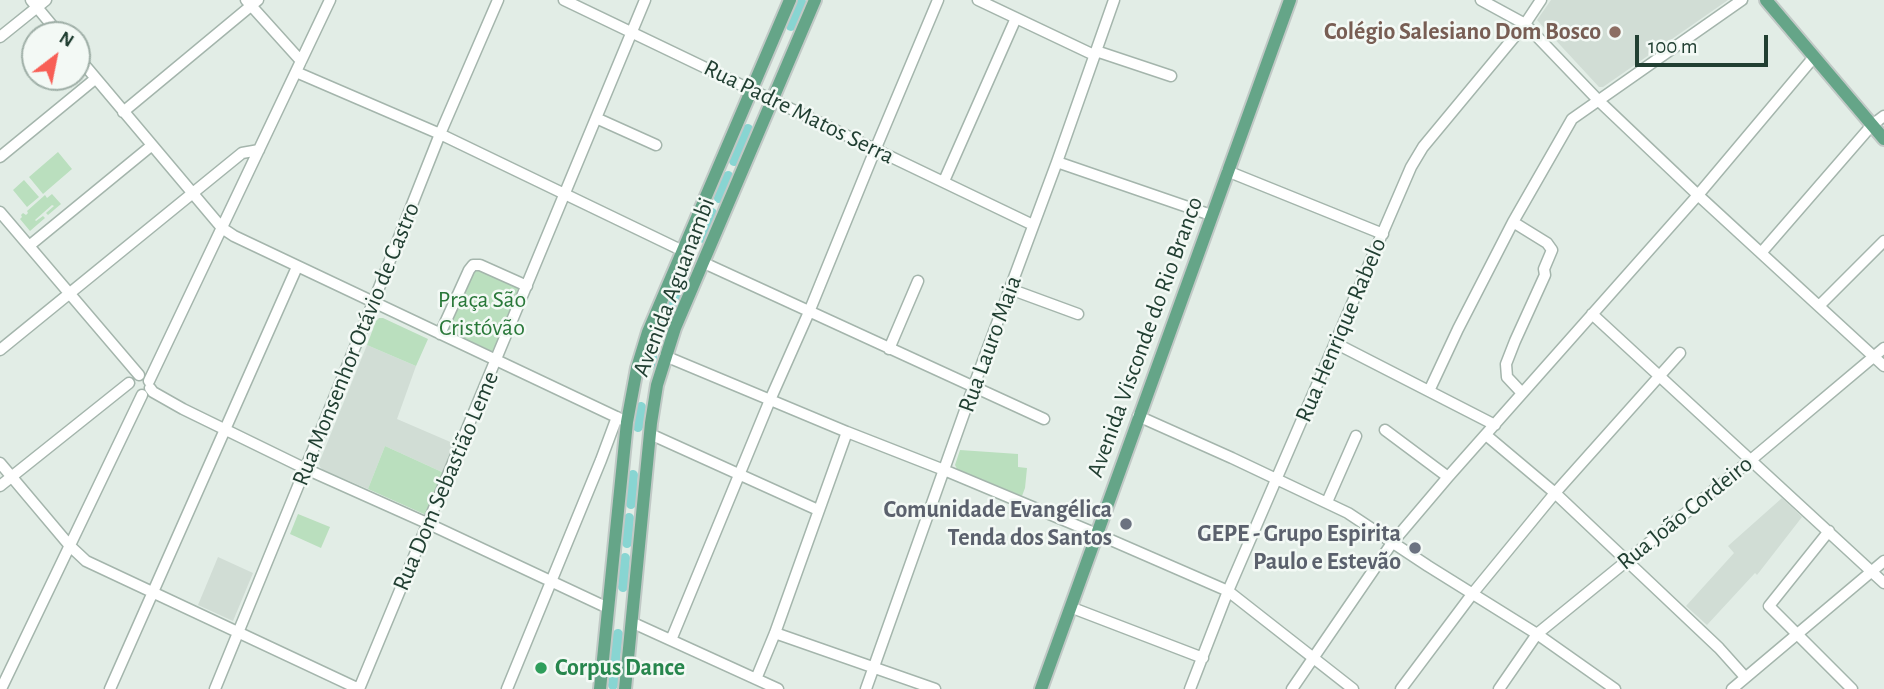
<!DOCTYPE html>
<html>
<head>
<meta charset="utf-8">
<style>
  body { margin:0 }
  #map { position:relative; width:1884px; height:689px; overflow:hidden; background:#e2ede6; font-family:"Alegreya Sans",sans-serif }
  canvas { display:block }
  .north { position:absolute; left:21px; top:21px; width:70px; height:70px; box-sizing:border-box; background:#f3f9f5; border:2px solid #9fafa7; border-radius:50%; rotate:32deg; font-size:19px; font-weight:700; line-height:28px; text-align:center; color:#213f32 }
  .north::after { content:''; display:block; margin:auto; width:24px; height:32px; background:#f85f56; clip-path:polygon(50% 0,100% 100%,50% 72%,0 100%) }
  .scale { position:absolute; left:1635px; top:35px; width:133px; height:32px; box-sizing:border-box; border:4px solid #213f32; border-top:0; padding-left:9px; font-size:21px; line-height:24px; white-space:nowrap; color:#213f32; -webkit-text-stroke:5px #f3f9f5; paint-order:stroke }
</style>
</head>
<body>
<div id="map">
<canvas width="1884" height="689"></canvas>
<div class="north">N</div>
<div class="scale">100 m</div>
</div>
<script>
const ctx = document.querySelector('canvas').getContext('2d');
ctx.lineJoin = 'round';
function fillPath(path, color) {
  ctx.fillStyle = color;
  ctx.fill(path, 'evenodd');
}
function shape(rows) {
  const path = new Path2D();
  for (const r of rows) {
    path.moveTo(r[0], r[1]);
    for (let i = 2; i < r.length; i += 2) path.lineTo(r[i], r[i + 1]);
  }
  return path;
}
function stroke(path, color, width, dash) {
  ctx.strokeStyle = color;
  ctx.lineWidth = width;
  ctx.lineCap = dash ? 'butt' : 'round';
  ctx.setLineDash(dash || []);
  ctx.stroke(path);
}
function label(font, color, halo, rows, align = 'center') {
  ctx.font = font + ' "Alegreya Sans",sans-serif';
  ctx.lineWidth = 5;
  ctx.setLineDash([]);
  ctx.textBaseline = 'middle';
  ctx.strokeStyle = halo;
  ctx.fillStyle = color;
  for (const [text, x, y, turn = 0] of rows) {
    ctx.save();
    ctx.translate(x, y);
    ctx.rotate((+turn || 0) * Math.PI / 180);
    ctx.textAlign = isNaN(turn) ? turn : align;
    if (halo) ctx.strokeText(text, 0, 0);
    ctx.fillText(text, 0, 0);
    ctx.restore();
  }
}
fillPath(shape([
  [1551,0,1728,0,1603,87,1599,87,1537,20],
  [367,345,416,366,397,419,455,444,444,473,385,446,368,489,323,470,320,467,319,463],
  [1782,498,1802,517,1757,575,1755,573,1707,625,1686,606,1734,553,1728,546],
  [218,557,253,573,233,621,198,605]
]), '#d1ddd5');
fillPath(shape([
  [58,152,72,169,43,194,29,177],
  [24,180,39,197,27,207,13,190],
  [52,194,61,204,48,215,46,213,54,206,52,205,35,220,36,221,43,216,45,218,30,231,20,219,22,217,21,215,23,213,26,215,28,213,27,211,45,195,47,198],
  [475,267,520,287,494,352,446,330],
  [379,318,383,318,428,339,416,366,367,345,376,321],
  [385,446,444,473,426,515,368,489],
  [960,450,1018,454,1018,467,1027,468,1025,488,1022,496,957,469,955,465],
  [298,514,330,527,321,548,290,534]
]), '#badfbe');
stroke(shape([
  [791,26,801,2],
  [734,161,748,129],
  [719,198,728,176],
  [701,238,712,213],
  [672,306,681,283],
  [657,341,666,321],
  [650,365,652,357],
  [638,427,641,407],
  [631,504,633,475],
  [627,543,629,518],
  [623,587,625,558],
  [615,661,618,634],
  [613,685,614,678]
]), '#88d5d2', 10);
const minor = shape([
  [31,0,60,35],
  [246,0,301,61],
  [564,0,1033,225],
  [978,0,1094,55],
  [1481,0,1525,24,1598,100,1698,195,1884,366],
  [0,37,46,0],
  [1096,51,1171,76],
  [77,56,222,228,234,236,627,422],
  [296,72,440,134,683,251],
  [123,112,258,0],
  [596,118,656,145],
  [0,157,95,79],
  [1057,162,1211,215],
  [1227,171,1383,234],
  [944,181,1016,18],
  [0,212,139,375],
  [1513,222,1547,243,1552,250,1544,269,1545,275,1515,341,1506,364,1507,377,1522,393],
  [29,246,151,146],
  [1761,253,1872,125,1884,116],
  [704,263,1044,419],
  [1010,289,1078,314],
  [1820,305,1884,241],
  [1592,314,1884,583],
  [440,334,469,270,473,265,480,265,527,286],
  [1335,343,1495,425],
  [889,349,918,281],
  [0,350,242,153,259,150],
  [665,356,847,432,944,470,1097,534,1228,591,1353,689],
  [149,381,330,0],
  [150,388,153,392,183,409,306,469,429,524,608,608],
  [1429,391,1458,329,1513,222,1572,119,1742,0],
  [1138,416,1232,458,1348,513,1428,566,1537,634,1615,689],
  [1385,430,1448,477],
  [650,434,818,510],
  [1486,435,1555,493,1719,648,1745,677],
  [0,463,70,546,86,561,359,689,645,0],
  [0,486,129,383],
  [1327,502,1356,436],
  [1829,531,1769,606,1852,689],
  [1070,607,1203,658],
  [631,622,778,689],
  [775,633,935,689],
  [671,640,770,400,809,312,875,150,938,0],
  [756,679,775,633,847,432],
  [1,689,142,395],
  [110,689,297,267],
  [215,689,373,303,440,134,498,0],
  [507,689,601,460,617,417],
  [866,689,973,388,1057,162,1114,0],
  [1190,689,1228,591,1411,167,1423,147,1525,24,1541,0],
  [1292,689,1392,543,1448,477,1698,195,1814,57],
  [1401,689,1473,593,1555,493,1680,353],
  [1499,689,1537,634,1752,459,1884,348],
  [1732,689,1884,561]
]);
const major = shape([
  [1766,0,1884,139],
  [600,689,627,422,637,368,648,332,790,0],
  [625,689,651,423,657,385,675,328,815,0],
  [1041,689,1290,0]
]);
stroke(minor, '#a4b5ac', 13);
stroke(major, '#c1c9c6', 16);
stroke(minor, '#fff', 10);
stroke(major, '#65a588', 12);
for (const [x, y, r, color] of [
  [1615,32,7,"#8d6e63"],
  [1126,524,7,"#6b7280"],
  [1415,548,7,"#6b7280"],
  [541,668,7,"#2e9e5b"]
]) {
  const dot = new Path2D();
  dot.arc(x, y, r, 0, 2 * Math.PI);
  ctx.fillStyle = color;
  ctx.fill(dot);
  stroke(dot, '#f3f9f5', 2.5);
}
label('bold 24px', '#785e54', '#f3f9f5', [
  ["Colégio Salesiano Dom Bosco",1601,32]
], 'right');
label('24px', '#213f32', '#f3f9f5', [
  ["Rua Padre Matos Serra",799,112,26],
  ["Avenida Aguanambi",674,287,-69],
  ["Rua Henrique Rabelo",1341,330,-67],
  ["Avenida Visconde do Rio Branco",1145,337,-70],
  ["Rua Monsenhor Otávio de Castro",356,344,-68],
  ["Rua Lauro Maia",990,344,-70],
  ["Rua Dom Sebastião Leme",446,481,-67],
  ["Rua João Cordeiro",1685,513,-39]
]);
label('24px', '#297839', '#f3f9f5', [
  ["Praça São",482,300],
  ["Cristóvão",482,328]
]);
label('bold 24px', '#5b616d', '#f3f9f5', [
  ["Comunidade Evangélica",1112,510],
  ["Tenda dos Santos",1112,538],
  ["GEPE - Grupo Espirita",1401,534],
  ["Paulo e Estevão",1401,562]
], 'right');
label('bold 24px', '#27864d', '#f3f9f5', [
  ["Corpus Dance",555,668]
], 'left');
</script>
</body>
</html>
